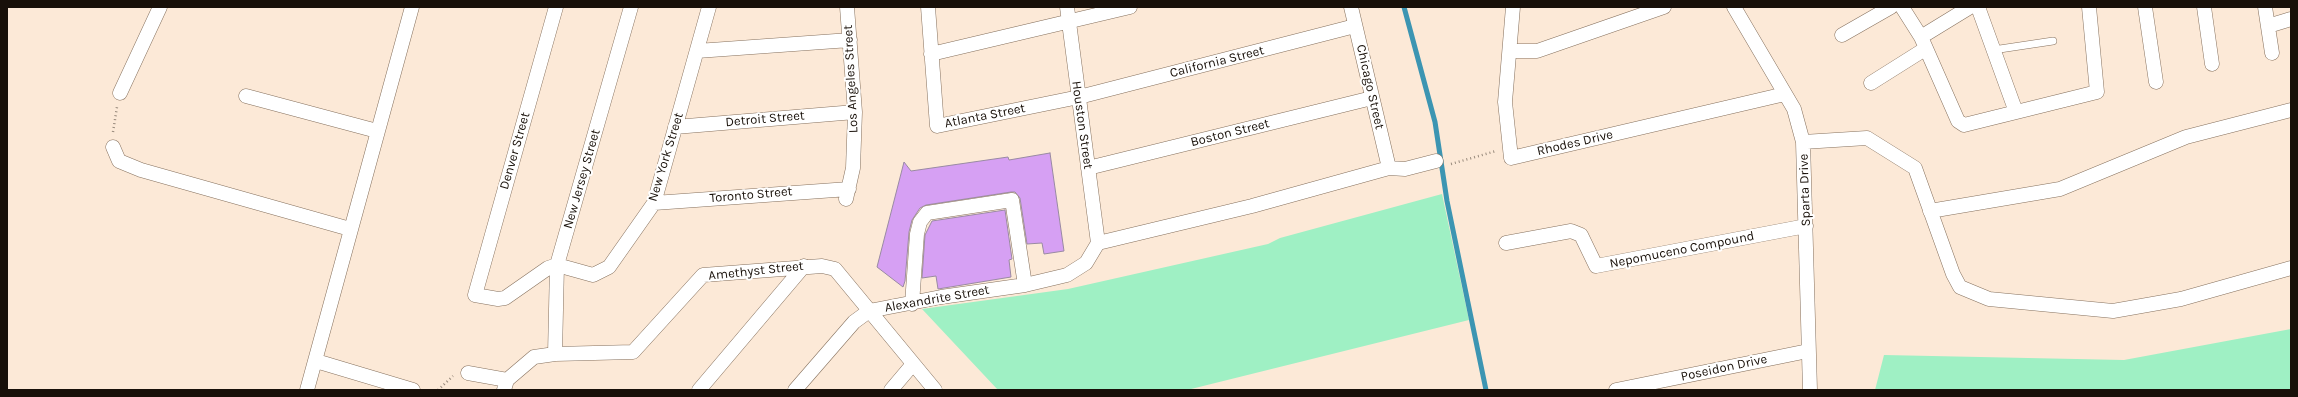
<!DOCTYPE html>
<html>
<head>
<meta charset="utf-8">
<style>
  body { margin:0 }
  #map { position:relative; width:2298px; height:397px; overflow:hidden; background:#fce9d7; font-family:Karla,sans-serif }
  canvas { display:block }
  .frame { position:absolute; inset:0; border:8px solid #181009; pointer-events:none }
</style>
</head>
<body>
<div id="map">
<canvas width="2298" height="397"></canvas>
<div class="frame"></div>
</div>
<script>
const ctx = document.querySelector('canvas').getContext('2d');
ctx.lineJoin = 'round';
function fillPath(path, color) {
  ctx.fillStyle = color;
  ctx.fill(path, 'evenodd');
}
function shape(rows) {
  const path = new Path2D();
  for (const r of rows) {
    path.moveTo(r[0], r[1]);
    for (let i = 2; i < r.length; i += 2) path.lineTo(r[i], r[i + 1]);
  }
  return path;
}
function stroke(path, color, width, dash) {
  ctx.strokeStyle = color;
  ctx.lineWidth = width;
  ctx.lineCap = dash ? 'butt' : 'round';
  ctx.setLineDash(dash || []);
  ctx.stroke(path);
}
function label(font, color, halo, rows, align = 'center') {
  ctx.font = font + ' Karla,sans-serif';
  ctx.lineWidth = 4;
  ctx.setLineDash([]);
  ctx.textBaseline = 'middle';
  ctx.strokeStyle = halo;
  ctx.fillStyle = color;
  for (const [text, x, y, turn = 0] of rows) {
    ctx.save();
    ctx.translate(x, y);
    ctx.rotate((+turn || 0) * Math.PI / 180);
    ctx.textAlign = isNaN(turn) ? turn : align;
    if (halo) ctx.strokeText(text, 0, 0);
    ctx.fillText(text, 0, 0);
    ctx.restore();
  }
}
fillPath(shape([
  [1442,194,1469,320,1187,390,998,390,922,309,1068,289,1268,244,1280,238],
  [2291,329,2291,390,1875,390,1884,355,2124,360]
]), '#9ff0c4');
stroke(shape([
  [1404,7,1435,122,1447,201,1486,390]
]), '#3c95b2', 5);
const building = shape([
  [1050,153,1064,251,1044,254,1042,243,1027,244,1020,198,1015,192,1011,192,926,205,920,208,912,220,909,232,905,281,903,287,877,267,904,162,911,171,1008,157,1009,160,1050,153],
  [1005,210,1012,259,1009,260,1011,277,938,289,936,276,922,278,925,235,932,221,1005,210]
]);
fillPath(building, '#d6a0f3');
stroke(building, '#998aa2', 1);
const service = shape([
  [1993,50,2053,41]
]);
const minor = shape([
  [556,7,475,295,498,299,505,298,548,268,557,265,593,275,609,267,654,203,709,7],
  [928,7,937,126,1079,97,1355,26],
  [1067,7,1098,243],
  [1351,7,1389,168],
  [1513,7,1505,102,1511,158,1785,94],
  [1734,7,1794,109,1803,142,1810,390],
  [1902,7,1921,37,1958,121,1964,125,2097,92,2089,7],
  [1978,7,2016,112],
  [2145,7,2156,82],
  [2204,7,2212,64],
  [2265,7,2272,53],
  [2268,26,2291,19],
  [1842,35,1891,7],
  [1921,37,1970,7],
  [697,51,850,40],
  [1510,51,1537,51,1664,7],
  [931,54,1130,7],
  [1871,83,1925,49],
  [120,93,160,7],
  [246,96,377,131],
  [675,127,855,112],
  [1803,142,1867,138,1915,168,1953,274,1960,287,1989,299,2113,311,2181,299,2291,268],
  [113,147,119,161,141,170,350,229],
  [1088,168,1372,98],
  [846,199,853,168,855,112,847,7],
  [654,203,849,189],
  [1930,211,2060,189,2186,137,2291,110],
  [1098,243,1252,206,1389,168,1405,169,1436,161],
  [1506,243,1571,231,1581,235,1596,266,1806,226],
  [912,304,917,234,920,222,927,213,1012,200,1025,285],
  [555,354,557,265,631,7],
  [316,361,413,390],
  [468,373,507,380],
  [307,390,412,7],
  [504,390,507,380,534,357,555,354,633,352,703,275,822,266,835,269,935,390],
  [699,390,804,266],
  [795,390,854,322,869,311,941,297,1025,285,1067,275,1086,263,1098,243],
  [891,390,913,364],
  [1616,390,1808,351]
]);
stroke(service, '#86715e', 8);
stroke(minor, '#86715e', 15);
stroke(shape([
  [113,132,117,107],
  [1451,164,1496,151],
  [438,390,453,376]
]), '#988a7c', 2.5, [1, 3]);
stroke(service, '#fff', 7);
stroke(minor, '#fff', 14);
label('13px', '#181009', '#fff', [
  ["California Street",1217,62,-14],
  ["Los Angeles Street",851,79,-93],
  ["Chicago Street",1370,87,77],
  ["Atlanta Street",985,116,-11],
  ["Detroit Street",765,119,-5],
  ["Houston Street",1082,125,82],
  ["Boston Street",1230,133,-14],
  ["Rhodes Drive",1575,143,-13],
  ["Denver Street",515,151,-74],
  ["New York Street",666,157,-73],
  ["New Jersey Street",582,179,-74],
  ["Sparta Drive",1805,190,-92],
  ["Toronto Street",751,195,-5],
  ["Nepomuceno Compound",1682,250,-11],
  ["Amethyst Street",756,271,-6],
  ["Alexandrite Street",937,299,-10],
  ["Poseidon Drive",1724,368,-12]
]);
</script>
</body>
</html>
